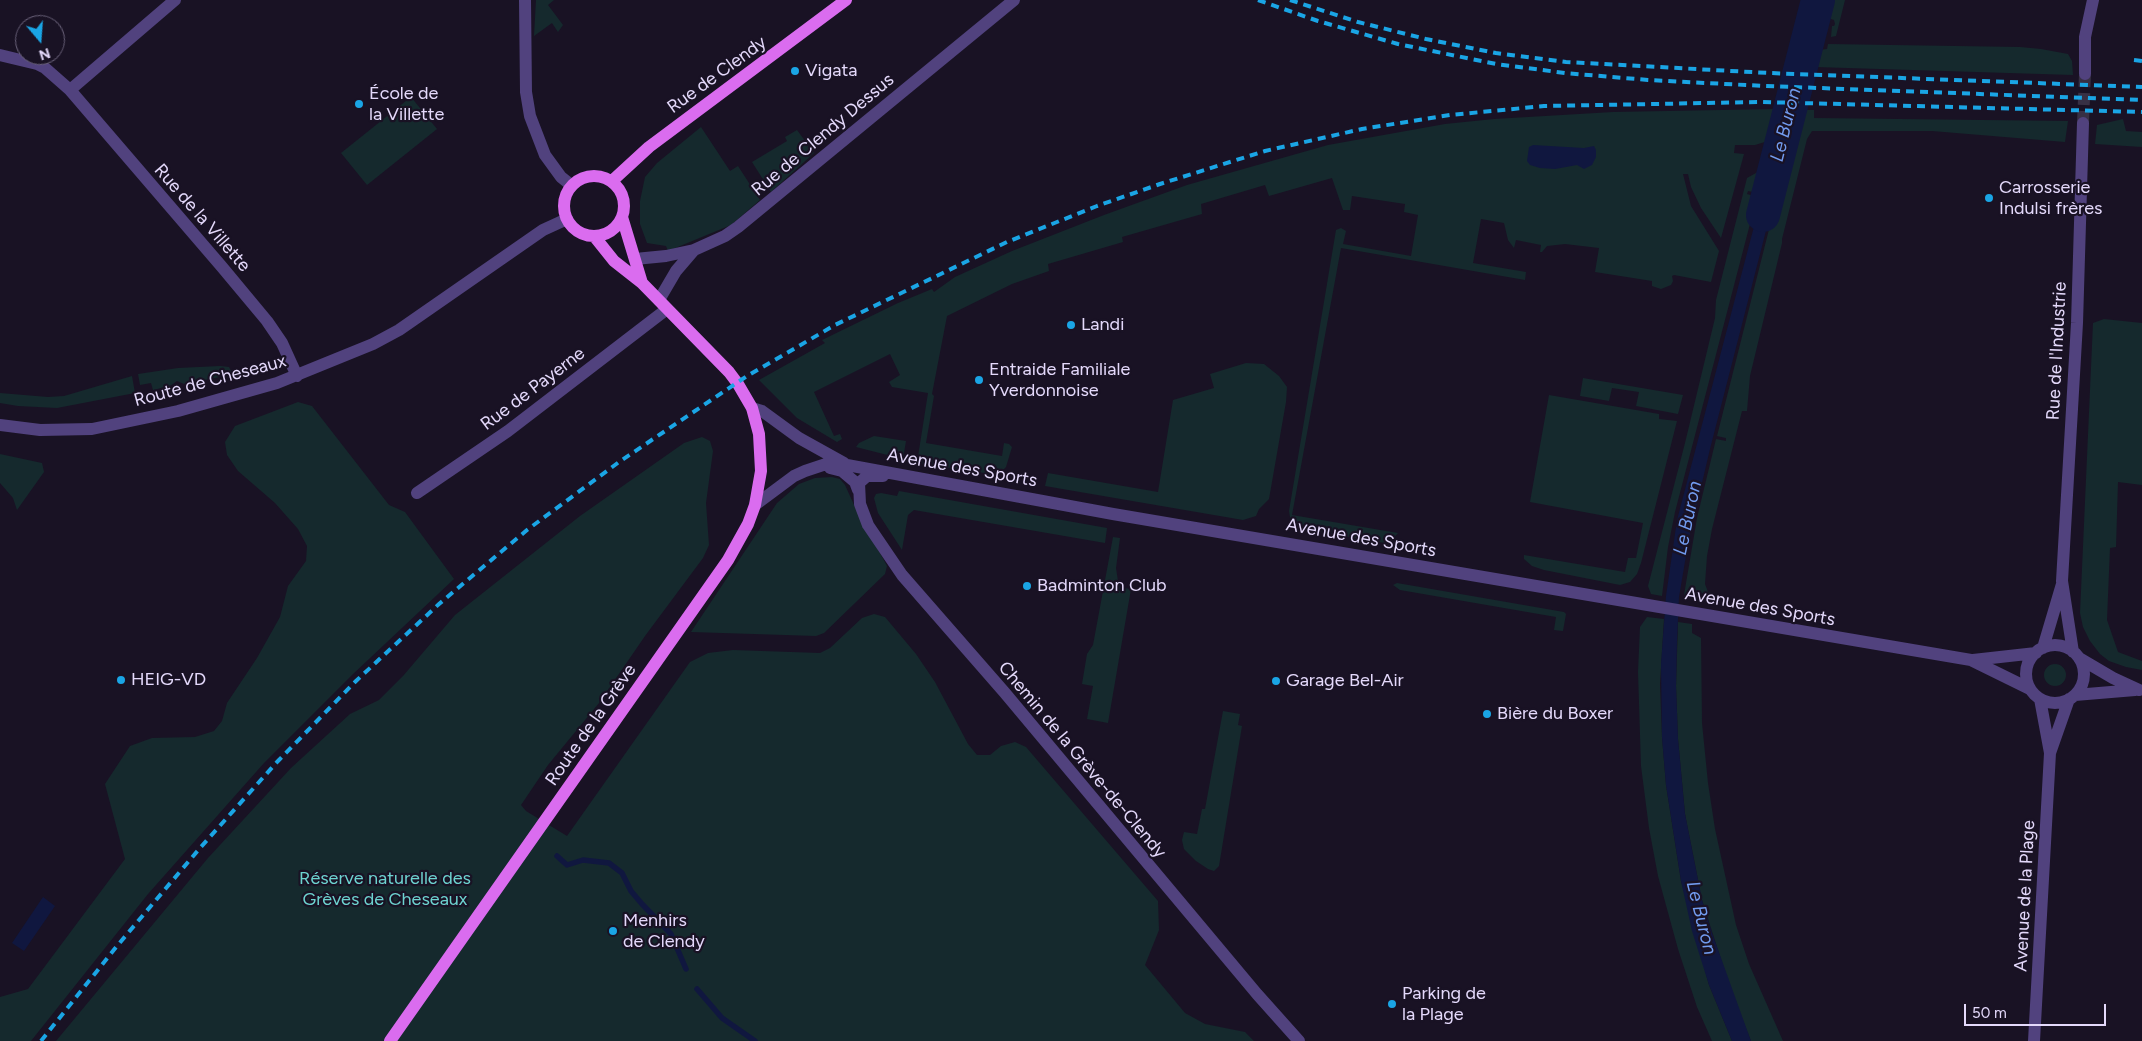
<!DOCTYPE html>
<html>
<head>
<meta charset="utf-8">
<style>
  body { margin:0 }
  #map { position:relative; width:2142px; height:1041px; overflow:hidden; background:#191224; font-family:Figtree,sans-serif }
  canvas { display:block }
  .north { position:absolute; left:15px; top:15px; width:50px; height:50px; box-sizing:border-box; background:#191224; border:1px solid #6a627a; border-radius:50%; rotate:162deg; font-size:14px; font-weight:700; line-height:20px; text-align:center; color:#e4d9fb }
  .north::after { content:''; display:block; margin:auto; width:18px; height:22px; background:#1aa5e5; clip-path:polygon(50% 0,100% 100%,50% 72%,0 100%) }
  .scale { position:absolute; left:1964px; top:1004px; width:142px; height:22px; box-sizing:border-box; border:2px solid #e4d9fb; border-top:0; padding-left:6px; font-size:15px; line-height:18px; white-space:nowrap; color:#e4d9fb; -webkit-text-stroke:4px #191224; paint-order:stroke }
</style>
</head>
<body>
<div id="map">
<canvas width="2142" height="1041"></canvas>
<div class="north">N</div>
<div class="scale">50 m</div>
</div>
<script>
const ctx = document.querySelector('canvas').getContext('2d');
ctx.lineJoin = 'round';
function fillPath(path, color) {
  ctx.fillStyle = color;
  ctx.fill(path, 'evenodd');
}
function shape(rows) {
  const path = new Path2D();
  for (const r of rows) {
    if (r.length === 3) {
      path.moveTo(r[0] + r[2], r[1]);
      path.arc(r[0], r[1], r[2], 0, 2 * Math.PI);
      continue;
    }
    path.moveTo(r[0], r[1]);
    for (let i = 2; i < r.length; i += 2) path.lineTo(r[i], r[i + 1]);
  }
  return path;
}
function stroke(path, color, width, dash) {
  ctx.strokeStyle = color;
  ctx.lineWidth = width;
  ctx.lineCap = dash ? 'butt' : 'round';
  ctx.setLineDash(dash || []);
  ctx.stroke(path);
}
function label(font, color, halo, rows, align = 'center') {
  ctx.font = font + ' Figtree,sans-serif';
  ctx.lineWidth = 4.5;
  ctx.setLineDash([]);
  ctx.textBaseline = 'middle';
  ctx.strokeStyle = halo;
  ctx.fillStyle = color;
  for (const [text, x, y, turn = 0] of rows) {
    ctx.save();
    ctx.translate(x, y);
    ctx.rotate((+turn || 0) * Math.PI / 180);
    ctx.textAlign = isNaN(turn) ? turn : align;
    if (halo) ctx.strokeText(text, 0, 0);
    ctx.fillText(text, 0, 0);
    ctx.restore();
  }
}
fillPath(shape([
  [536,0,554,0,548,5,563,25,558,32,552,23,534,36],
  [1825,0,1845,0,1836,36,1831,37,1832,26,1834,26,1835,24,1834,20,1821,16],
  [1828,44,2020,47,2041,49,2068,54,2072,61,2073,75,1815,67,1819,50,1827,49],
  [411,97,437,129,367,185,341,153],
  [1775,109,1766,138,1768,141,1755,145,1735,145,1734,153,1744,154,1721,238,1701,208,1691,187,1688,174,1683,174,1691,206,1719,251,1711,282,1674,275,1672,276,1673,281,1671,285,1661,289,1652,286,1652,281,1595,272,1599,248,1565,244,1547,246,1542,252,1540,252,1541,245,1516,240,1514,248,1508,240,1504,223,1481,219,1473,263,1526,272,1525,280,1341,248,1292,515,1398,533,1390,542,1385,543,1294,528,1291,523,1289,511,1336,230,1341,228,1346,231,1343,244,1411,256,1418,215,1404,212,1405,204,1352,196,1350,210,1343,210,1332,178,1269,196,1265,185,1201,204,1202,214,1122,237,1123,242,1048,264,1049,271,1012,284,947,316,932,394,934,396,926,443,1002,456,1004,443,1009,444,1012,447,1006,467,998,475,917,463,928,393,892,387,889,382,900,375,890,354,814,392,834,436,840,434,842,439,837,442,797,418,759,380,825,343,822,340,898,303,932,289,934,292,955,277,1012,251,1104,215,1187,185,1328,145,1445,124,1494,119,1613,112],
  [1799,110,1814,110,1814,118,2068,121,2065,142,1932,131,1812,131,1807,139,1782,239,1782,243,1750,376,1747,411,1742,411,1712,529,1707,556,1705,584,1708,592,1713,593,1712,595,1696,592,1696,601,1692,601,1692,597,1684,595,1697,518,1716,439,1726,441,1726,438,1717,436],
  [2123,119,2126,131,2142,132,2142,147,2095,144,2097,125],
  [701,127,730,171,738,166,760,200,731,225,668,251,666,246,647,243,640,224,640,201,645,177,657,163],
  [797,130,814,153,771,192,752,162,787,141,785,137],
  [1765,168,1758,193,1748,191,1747,194,1757,197,1675,512,1668,547,1662,596,1651,594,1648,586,1685,443,1715,318,1716,300,1747,178],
  [2104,319,2142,323,2142,485,2118,482,2116,547,2110,548,2107,620,2118,652,2142,661,2142,670,2126,667,2109,661,2100,654,2090,641,2083,627,2080,613,2093,323],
  [1246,363,1264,364,1279,376,1287,387,1286,402,1269,499,1259,509,1256,516,1243,520,1045,486,1048,473,1158,492,1173,400,1214,388,1210,374],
  [220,366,229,367,231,371,230,375,184,384,177,381,170,386,153,390,151,383,140,385,138,374,178,368],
  [132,376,135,393,57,408,18,406,0,403,0,393,48,397,64,396],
  [1583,378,1683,395,1678,414,1636,406,1639,392,1612,388,1609,401,1580,396],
  [1549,395,1659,414,1659,419,1677,421,1641,563,1637,574,1630,582,1620,585,1544,570,1532,566,1524,559,1524,555,1625,572,1628,558,1636,558,1643,523,1530,502],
  [298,402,312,406,389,505,405,512,454,579,352,675,264,763,148,894,31,1041,0,1041,0,997,28,989,125,859,105,784,130,746,152,738,195,737,214,731,222,721,227,703,257,658,280,617,288,586,306,561,307,546,298,529,275,503,238,471,227,455,225,442,235,426],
  [874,436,906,441,903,459,856,447,859,443],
  [702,437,710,441,713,451,706,503,709,545,703,558,645,636,599,703,548,765,521,805,526,811,567,836,690,662,708,653,733,650,820,653,830,648,862,618,874,614,885,617,916,654,935,682,968,744,977,755,990,755,1001,746,1015,742,1026,747,1158,901,1159,930,1145,965,1185,1013,1205,1024,1245,1032,1254,1041,56,1041,208,858,291,768,350,714,379,700,403,676,455,615,580,516,684,443],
  [0,454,42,463,44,472,17,510,13,498,0,483],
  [832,477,840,479,845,485,855,507,887,566,885,574,824,633,816,636,691,632,777,503,799,484,815,478],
  [899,491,1107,528,1105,543,914,510,908,515,902,550,878,513,874,498,876,494,881,493,897,496],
  [1113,537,1120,538,1116,568,1118,581,1124,588,1131,589,1108,723,1087,719,1093,686,1082,684,1087,654,1093,645],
  [1397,583,1564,612,1566,614,1563,631,1554,630,1556,617,1400,590,1393,585],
  [1647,617,1664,619,1660,684,1662,737,1666,785,1681,881,1709,985,1732,1041,1712,1041,1697,1007,1678,949,1658,876,1649,828,1641,766,1638,672,1640,627],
  [1678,622,1692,624,1692,633,1701,638,1702,723,1708,783,1715,829,1736,925,1749,964,1783,1041,1751,1041,1732,994,1702,900,1685,814,1678,739,1676,686],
  [2055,675,11],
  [1223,711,1240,714,1238,725,1242,726,1219,866,1214,871,1208,869,1196,861,1184,849,1182,840,1184,832,1197,834,1202,809,1205,809]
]), '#15292d');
fillPath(shape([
  [1533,145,1584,148,1594,146,1596,150,1596,157,1592,165,1584,169,1577,165,1555,169,1540,168,1530,165,1527,161,1529,147],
  [1770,169,1779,172,1780,176,1710,449,1689,538,1679,597,1677,641,1676,686,1678,739,1685,814,1702,900,1712,933,1751,1041,1732,1041,1709,985,1692,931,1681,881,1666,785,1662,737,1661,664,1666,596,1677,520,1768,173],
  [43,897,55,906,24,951,12,943]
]), '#10173f');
stroke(shape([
  [557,856,567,865,583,860,609,863,622,873,631,891,642,904,671,934,686,969],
  [697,989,722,1018,755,1041]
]), '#10173f', 5.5);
stroke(shape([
  [1763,215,1818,0]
]), '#10173f', 34);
stroke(shape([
  [2083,123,2085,74]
]), '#373044', 12, [12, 6]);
stroke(shape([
  [525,0,526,92,530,116,545,155,561,177,571,185],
  [0,55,37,64,45,68,70,90,222,267,267,321,282,343,297,376],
  [2085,74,2085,37,2093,0],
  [70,90,175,0],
  [635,259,666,256,694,250,725,236,738,227,1014,0],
  [659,300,676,271,694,250],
  [752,408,762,411,799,438,844,463],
  [0,425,40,430,92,429,178,411,277,383,373,344,399,330,543,230,567,219],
  [830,468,842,471,855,482,858,490],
  [883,476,867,476,859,483,860,504,868,525,902,575,1005,693,1257,994,1299,1041],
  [417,493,508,431,667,309],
  [755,505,794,476,805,471,826,464,847,465,1113,514,1971,660,2030,689],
  [2055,674,29],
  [2043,648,2062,584],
  [2073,652,2062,581,2077,323,2083,123],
  [2079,658,2113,678,2139,690],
  [1973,660,2036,653],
  [2075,695,2135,690],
  [2050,753,2069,699],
  [2034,1041,2050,753,2040,699]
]), '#51427e', 12);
stroke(shape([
  [594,206,30],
  [612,181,649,147,846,0],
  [622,217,642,283],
  [390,1041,728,560,748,524,755,505,761,471,759,434,752,408,738,384,729,372,642,283,614,261,594,236]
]), '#da6cef', 12);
stroke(shape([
  [1258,0,1318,21,1398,44,1496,64,1565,73,1648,80,1765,86,2142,100],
  [1290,0,1358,22,1426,39,1496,53,1566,62,1769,73,2142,87],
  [2134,60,2142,61],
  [41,1041,117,946,200,848,277,762,356,681,439,604,527,530,619,462,747,376,835,325,1007,242,1097,206,1160,184,1265,151,1362,129,1450,115,1544,106,1762,102,2142,112]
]), '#1aa5e5', 4, [8, 6]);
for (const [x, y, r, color] of [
  [795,71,5,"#1aa5e5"],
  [359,104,5,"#1aa5e5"],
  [1989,198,5,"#1aa5e5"],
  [1071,325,5,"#1aa5e5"],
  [979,380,5,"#1aa5e5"],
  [1027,586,5,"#1aa5e5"],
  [121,680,5,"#1aa5e5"],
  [1276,681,5,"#1aa5e5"],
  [1487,714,5,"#1aa5e5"],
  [613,931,5,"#1aa5e5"],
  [1392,1004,5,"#1aa5e5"]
]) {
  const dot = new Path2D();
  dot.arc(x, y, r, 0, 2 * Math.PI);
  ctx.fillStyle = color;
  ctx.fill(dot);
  stroke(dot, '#191224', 2);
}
label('18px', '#e4d9fb', '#191224', [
  ["Vigata",805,71],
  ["École de",369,94],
  ["la Villette",369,115],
  ["Carrosserie",1999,188],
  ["Indulsi frères",1999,209],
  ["Landi",1081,325],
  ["Entraide Familiale",989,370],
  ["Yverdonnoise",989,391],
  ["Badminton Club",1037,586],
  ["HEIG-VD",131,680],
  ["Garage Bel-Air",1286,681],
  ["Bière du Boxer",1497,714],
  ["Menhirs",623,921],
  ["de Clendy",623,942],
  ["Parking de",1402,994],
  ["la Plage",1402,1015]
], 'left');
label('18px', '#e4d9fb', '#191224', [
  ["Rue de Clendy",717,75,-36],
  ["Rue de Clendy Dessus",823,135,-40],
  ["Rue de la Villette",202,218,49],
  ["Rue de l'Industrie",2057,351,-87],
  ["Route de Cheseaux",210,381,-15],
  ["Rue de Payerne",533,389,-37],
  ["Avenue des Sports",962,468,10],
  ["Avenue des Sports",1361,538,10],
  ["Avenue des Sports",1760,607,10],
  ["Route de la Grève",591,725,-55],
  ["Chemin de la Grève-de-Clendy",1082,760,50],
  ["Avenue de la Plage",2025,896,-87]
]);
label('18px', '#6dd3d0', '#191224', [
  ["Réserve naturelle des",385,879],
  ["Grèves de Cheseaux",385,900]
]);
label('italic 19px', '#729bef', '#191224', [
  ["Le Buron",1786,125,-76],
  ["Le Buron",1688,518,-78],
  ["Le Buron",1701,918,76]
]);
</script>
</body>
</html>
